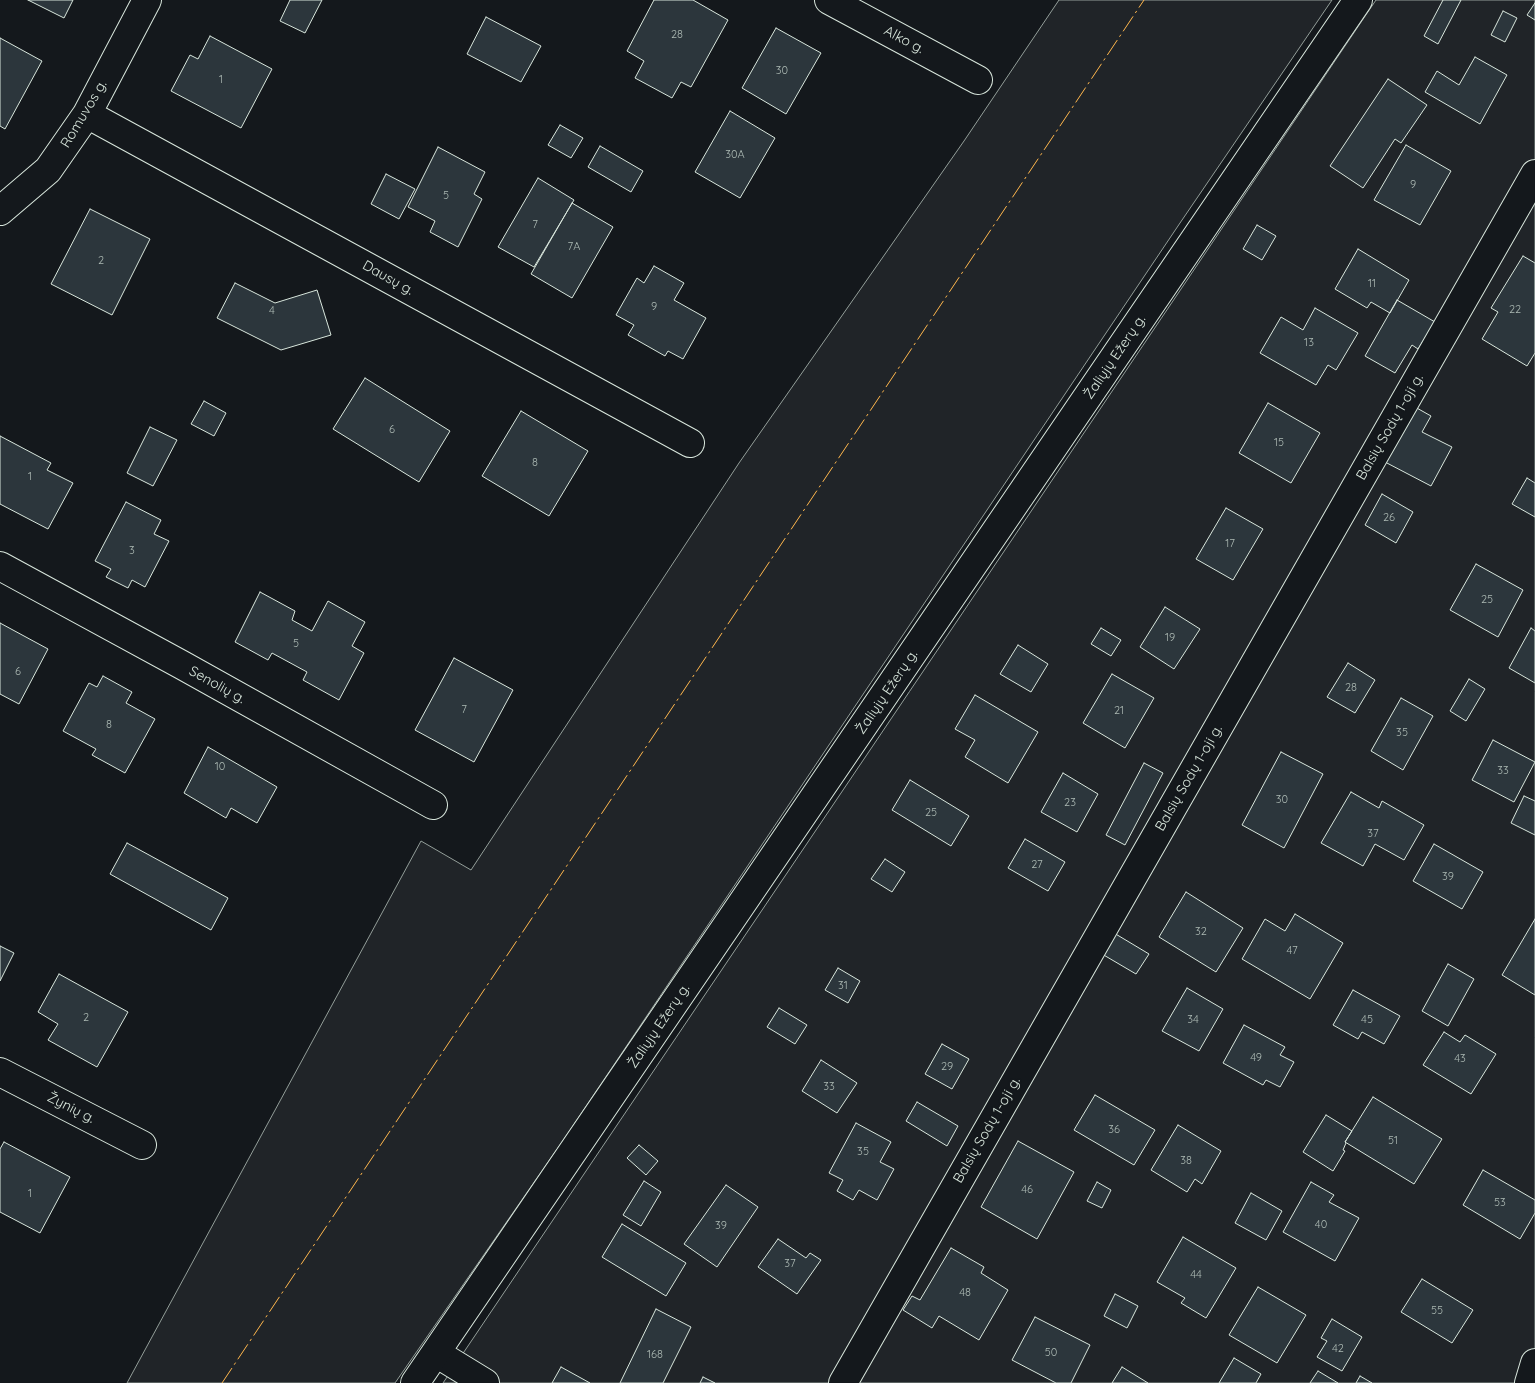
<!DOCTYPE html>
<html>
<head>
<meta charset="utf-8">
<style>
  body { margin:0 }
  canvas { display:block; background:#14181c }
</style>
</head>
<body>
<canvas width="1535" height="1383"></canvas>
<script>
const ctx = document.querySelector('canvas').getContext('2d');
ctx.lineJoin = 'round';
function fillPath(path, color) {
  ctx.fillStyle = color;
  ctx.fill(path, 'evenodd');
}
function shape(rows) {
  const path = new Path2D();
  for (const r of rows) {
    path.moveTo(r[0], r[1]);
    for (let i = 2; i < r.length; i += 2) path.lineTo(r[i], r[i + 1]);
  }
  return path;
}
function stroke(path, color, width, dash) {
  ctx.strokeStyle = color;
  ctx.lineWidth = width;
  ctx.lineCap = dash ? 'butt' : 'round';
  ctx.setLineDash(dash || []);
  ctx.stroke(path);
}
function label(font, color, halo, rows, align = 'center') {
  ctx.font = font + ' Quicksand,sans-serif';
  ctx.lineWidth = 4;
  ctx.setLineDash([]);
  ctx.textBaseline = 'middle';
  ctx.strokeStyle = halo;
  ctx.fillStyle = color;
  for (const [text, x, y, turn = 0] of rows) {
    ctx.save();
    ctx.translate(x, y);
    ctx.rotate((+turn || 0) * Math.PI / 180);
    ctx.textAlign = isNaN(turn) ? turn : align;
    if (halo) ctx.strokeText(text, 0, 0);
    ctx.fillText(text, 0, 0);
    ctx.restore();
  }
}
const green = shape([
  [1059,0,1332,0,1180,223,562,1142,395,1383,127,1383,421,841,471,870,739,463,964,141,1059,0],
  [1376,0,1535,0,1535,1383,443,1383,1376,0]
]);
fillPath(green, '#202428');
stroke(green, '#939e99', 1);
const building = shape([
  [28,0,73,0,64,18,28,0],
  [290,0,322,0,305,33,280,21,290,0],
  [654,0,693,0,728,20,691,87,681,82,672,98,635,78,644,61,627,51,654,0],
  [1443,0,1461,0,1438,44,1424,36,1443,0],
  [1535,3,1535,20,1527,15,1535,3],
  [1503,11,1517,18,1505,42,1491,35,1503,11],
  [486,17,541,46,521,82,467,54,486,17],
  [776,28,821,53,786,114,742,88,776,28],
  [210,36,272,69,241,128,171,91,190,55,198,59,210,36],
  [0,38,42,61,5,129,0,126,0,38],
  [1475,57,1507,75,1480,124,1425,92,1437,71,1459,85,1475,57],
  [1388,79,1427,105,1401,143,1395,139,1363,188,1330,166,1388,79],
  [730,111,775,138,740,198,695,172,730,111],
  [560,125,583,138,571,158,548,145,560,125],
  [1406,145,1451,171,1420,225,1374,200,1406,145],
  [600,146,643,171,631,192,588,167,600,146],
  [438,147,485,172,474,194,482,199,458,247,430,232,435,221,408,207,438,147],
  [386,174,415,189,399,219,371,204,386,174],
  [538,178,574,200,534,267,498,247,538,178],
  [572,203,613,227,572,298,531,274,572,203],
  [90,209,150,239,112,315,51,284,90,209],
  [1257,225,1276,236,1262,260,1243,249,1257,225],
  [1358,249,1409,280,1390,313,1371,302,1367,308,1335,289,1358,249],
  [1523,256,1535,263,1535,353,1527,366,1482,339,1498,312,1491,308,1523,256],
  [654,266,684,283,674,300,706,318,683,359,668,351,665,356,628,335,634,325,616,315,637,278,644,283,654,266],
  [235,283,275,303,317,290,331,335,281,350,217,318,235,283],
  [1397,300,1435,322,1418,349,1412,345,1395,373,1365,356,1397,300],
  [1315,308,1358,333,1336,370,1328,365,1316,385,1260,353,1281,317,1303,330,1315,308],
  [365,378,450,431,419,482,333,429,365,378],
  [204,401,226,413,214,436,191,424,204,401],
  [1268,403,1320,433,1291,483,1239,453,1268,403],
  [1415,407,1431,416,1422,432,1452,447,1431,486,1385,462,1415,407],
  [521,411,588,451,549,516,482,476,521,411],
  [150,427,177,440,153,486,127,473,150,427],
  [0,436,51,463,47,470,73,483,48,529,0,504,0,436],
  [1527,478,1535,483,1535,517,1512,504,1527,478],
  [1382,494,1413,512,1396,543,1365,525,1382,494],
  [126,502,161,520,154,534,169,541,145,587,132,580,128,588,106,577,111,569,95,561,126,502],
  [1226,508,1263,529,1233,580,1196,559,1226,508],
  [1476,564,1523,590,1498,637,1450,610,1476,564],
  [260,592,295,611,292,620,312,631,328,601,365,622,352,646,364,653,339,700,303,680,307,672,272,653,268,660,235,642,260,592],
  [1165,607,1200,629,1174,669,1140,647,1165,607],
  [0,623,48,649,19,704,0,694,0,623],
  [1101,628,1121,640,1111,656,1091,644,1101,628],
  [1531,628,1535,631,1535,683,1509,668,1531,628],
  [1018,645,1048,664,1031,692,1000,674,1018,645],
  [454,658,513,690,474,762,415,730,454,658],
  [1348,663,1375,680,1355,713,1327,697,1348,663],
  [1112,674,1154,698,1125,748,1083,723,1112,674],
  [103,676,132,692,126,703,155,719,125,773,92,755,96,749,63,731,89,683,97,687,103,676],
  [1469,679,1485,689,1466,721,1450,711,1469,679],
  [975,695,1038,732,1008,783,965,757,975,740,955,729,975,695],
  [1401,698,1433,716,1403,770,1371,751,1401,698],
  [1493,740,1535,762,1514,802,1472,780,1493,740],
  [208,747,277,787,257,823,231,808,226,818,184,793,208,747],
  [1281,752,1323,774,1284,848,1242,825,1281,752],
  [1144,763,1163,773,1125,845,1106,835,1144,763],
  [1063,773,1098,794,1077,832,1041,812,1063,773],
  [910,780,969,816,951,846,892,810,910,780],
  [1351,792,1379,808,1382,801,1424,825,1404,860,1375,844,1363,866,1321,843,1351,792],
  [1524,796,1535,801,1535,835,1511,823,1524,796],
  [1025,839,1065,862,1048,891,1008,868,1025,839],
  [127,843,228,898,211,930,110,874,127,843],
  [1434,844,1483,872,1462,909,1413,881,1434,844],
  [885,859,905,872,892,892,871,879,885,859],
  [1186,892,1243,928,1216,972,1159,937,1186,892],
  [1295,914,1343,943,1310,999,1242,959,1265,919,1285,931,1295,914],
  [1535,919,1535,995,1502,975,1535,919],
  [1114,933,1149,954,1136,974,1102,954,1114,933],
  [0,946,14,953,0,981,0,946],
  [1448,964,1474,979,1448,1026,1422,1011,1448,964],
  [838,968,860,981,848,1003,825,990,838,968],
  [59,974,128,1012,97,1067,48,1040,58,1024,38,1012,59,974],
  [1187,988,1223,1009,1199,1051,1162,1031,1187,988],
  [1353,990,1400,1016,1384,1044,1362,1032,1358,1039,1333,1025,1353,990],
  [779,1008,807,1025,795,1044,767,1027,779,1008],
  [1244,1025,1285,1047,1280,1055,1294,1062,1280,1087,1266,1080,1263,1085,1223,1063,1244,1025],
  [1444,1032,1460,1042,1465,1035,1496,1054,1471,1094,1423,1065,1444,1032],
  [942,1044,969,1059,952,1089,925,1074,942,1044],
  [821,1060,857,1083,837,1113,802,1091,821,1060],
  [1095,1095,1155,1130,1134,1165,1074,1130,1095,1095],
  [1373,1097,1442,1139,1414,1184,1345,1142,1373,1097],
  [917,1102,958,1126,947,1146,906,1121,917,1102],
  [1326,1115,1352,1131,1345,1142,1346,1143,1343,1150,1345,1151,1333,1171,1303,1152,1326,1115],
  [856,1123,891,1142,880,1162,894,1169,877,1200,859,1190,853,1200,837,1191,843,1180,829,1173,856,1123],
  [1178,1125,1221,1151,1202,1184,1195,1179,1187,1192,1151,1170,1178,1125],
  [1018,1141,1074,1172,1037,1239,981,1207,1018,1141],
  [4,1142,70,1177,40,1233,0,1212,0,1149,4,1142],
  [639,1145,658,1161,646,1175,627,1158,639,1145],
  [1483,1170,1535,1200,1535,1213,1520,1239,1463,1205,1483,1170],
  [644,1181,661,1192,641,1226,623,1215,644,1181],
  [1097,1182,1111,1190,1102,1208,1087,1201,1097,1182],
  [1311,1182,1334,1195,1329,1202,1359,1218,1335,1261,1283,1232,1311,1182],
  [726,1185,758,1207,717,1267,684,1244,726,1185],
  [1251,1193,1282,1211,1266,1240,1235,1223,1251,1193],
  [622,1224,686,1263,666,1296,602,1257,622,1224],
  [1183,1237,1236,1268,1206,1318,1181,1303,1185,1298,1157,1282,1183,1237],
  [778,1239,806,1258,810,1253,821,1260,797,1294,758,1267,778,1239],
  [951,1248,984,1267,981,1273,1008,1290,979,1340,939,1316,932,1328,903,1310,912,1296,920,1300,951,1248],
  [1422,1279,1473,1310,1452,1343,1401,1312,1422,1279],
  [1258,1287,1306,1315,1277,1363,1229,1335,1258,1287],
  [1115,1294,1138,1306,1127,1328,1104,1316,1115,1294],
  [656,1309,691,1327,663,1383,620,1383,656,1309],
  [1035,1317,1090,1345,1071,1383,1056,1383,1012,1360,1035,1317],
  [1332,1319,1362,1337,1342,1371,1317,1357,1327,1341,1321,1338,1332,1319],
  [1234,1358,1261,1374,1256,1383,1219,1383,1234,1358],
  [561,1367,590,1383,552,1383,561,1367],
  [1122,1367,1148,1383,1112,1383,1122,1367],
  [1318,1371,1338,1383,1310,1383,1318,1371],
  [1360,1376,1372,1383,1356,1383,1360,1376],
  [703,1377,715,1383,700,1383,703,1377]
]);
fillPath(building, '#2c363c');
stroke(building, '#d8e6dc', 1);
const street = shape([
  [829,0,978,80],
  [87,114,690,443],
  [0,211,48,170,87,114,147,0],
  [0,566,182,665,433,805],
  [0,1072,142,1145],
  [436,1353,485,1383],
  [843,1383,1535,174],
  [1529,1383,1535,1363]
]);
const secondary = shape([
  [415,1383,1358,0]
]);
stroke(street, '#d8e6dc', 30);
stroke(secondary, '#d8e6dc', 30);
stroke(street, '#14181c', 28);
stroke(secondary, '#14181c', 28);
stroke(shape([
  [222,1383,1144,0]
]), '#ffb74d', 1, [18, 4, 2.5, 4]);
label('11px', '#adbab4', null, [
  ["28",677,35],
  ["30",782,71],
  ["1",221,80],
  ["30A",735,155],
  ["9",1413,185],
  ["5",446,196],
  ["7",535,225],
  ["7A",574,247],
  ["2",101,261],
  ["11",1372,284],
  ["9",654,307],
  ["22",1515,310],
  ["4",272,311],
  ["13",1309,343],
  ["6",392,430],
  ["15",1279,443],
  ["8",535,463],
  ["1",30,477],
  ["26",1389,518],
  ["17",1230,544],
  ["3",132,551],
  ["25",1487,600],
  ["19",1170,638],
  ["5",296,644],
  ["6",18,672],
  ["28",1351,688],
  ["7",464,710],
  ["21",1119,711],
  ["8",109,725],
  ["35",1402,733],
  ["10",220,767],
  ["33",1503,771],
  ["30",1282,800],
  ["23",1070,803],
  ["25",931,813],
  ["37",1373,834],
  ["27",1037,865],
  ["39",1448,877],
  ["32",1201,932],
  ["47",1292,951],
  ["31",843,986],
  ["2",86,1018],
  ["34",1193,1020],
  ["45",1367,1020],
  ["49",1256,1058],
  ["43",1460,1059],
  ["29",947,1067],
  ["33",829,1087],
  ["36",1114,1130],
  ["51",1393,1141],
  ["35",863,1152],
  ["38",1186,1161],
  ["46",1027,1190],
  ["1",30,1194],
  ["53",1500,1203],
  ["40",1321,1225],
  ["39",721,1226],
  ["37",790,1264],
  ["44",1196,1275],
  ["48",965,1293],
  ["55",1437,1311],
  ["42",1338,1349],
  ["50",1051,1353],
  ["168",655,1355]
]);
label('14px', '#d8e6dc', '#14181c', [
  ["Alko g.",904,40,28],
  ["Romuvos g.",84,114,-59],
  ["Dausų g.",388,278,29],
  ["Žaliųjų Ežerų g.",1115,357,-56],
  ["Balsių Sodų 1-oji g.",1390,427,-60],
  ["Senolių g.",217,685,29],
  ["Žaliųjų Ežerų g.",887,692,-56],
  ["Balsių Sodų 1-oji g.",1189,778,-60],
  ["Žaliųjų Ežerų g.",659,1026,-56],
  ["Žynių g.",71,1108,27],
  ["Balsių Sodų 1-oji g.",987,1130,-60]
]);
</script>
</body>
</html>
